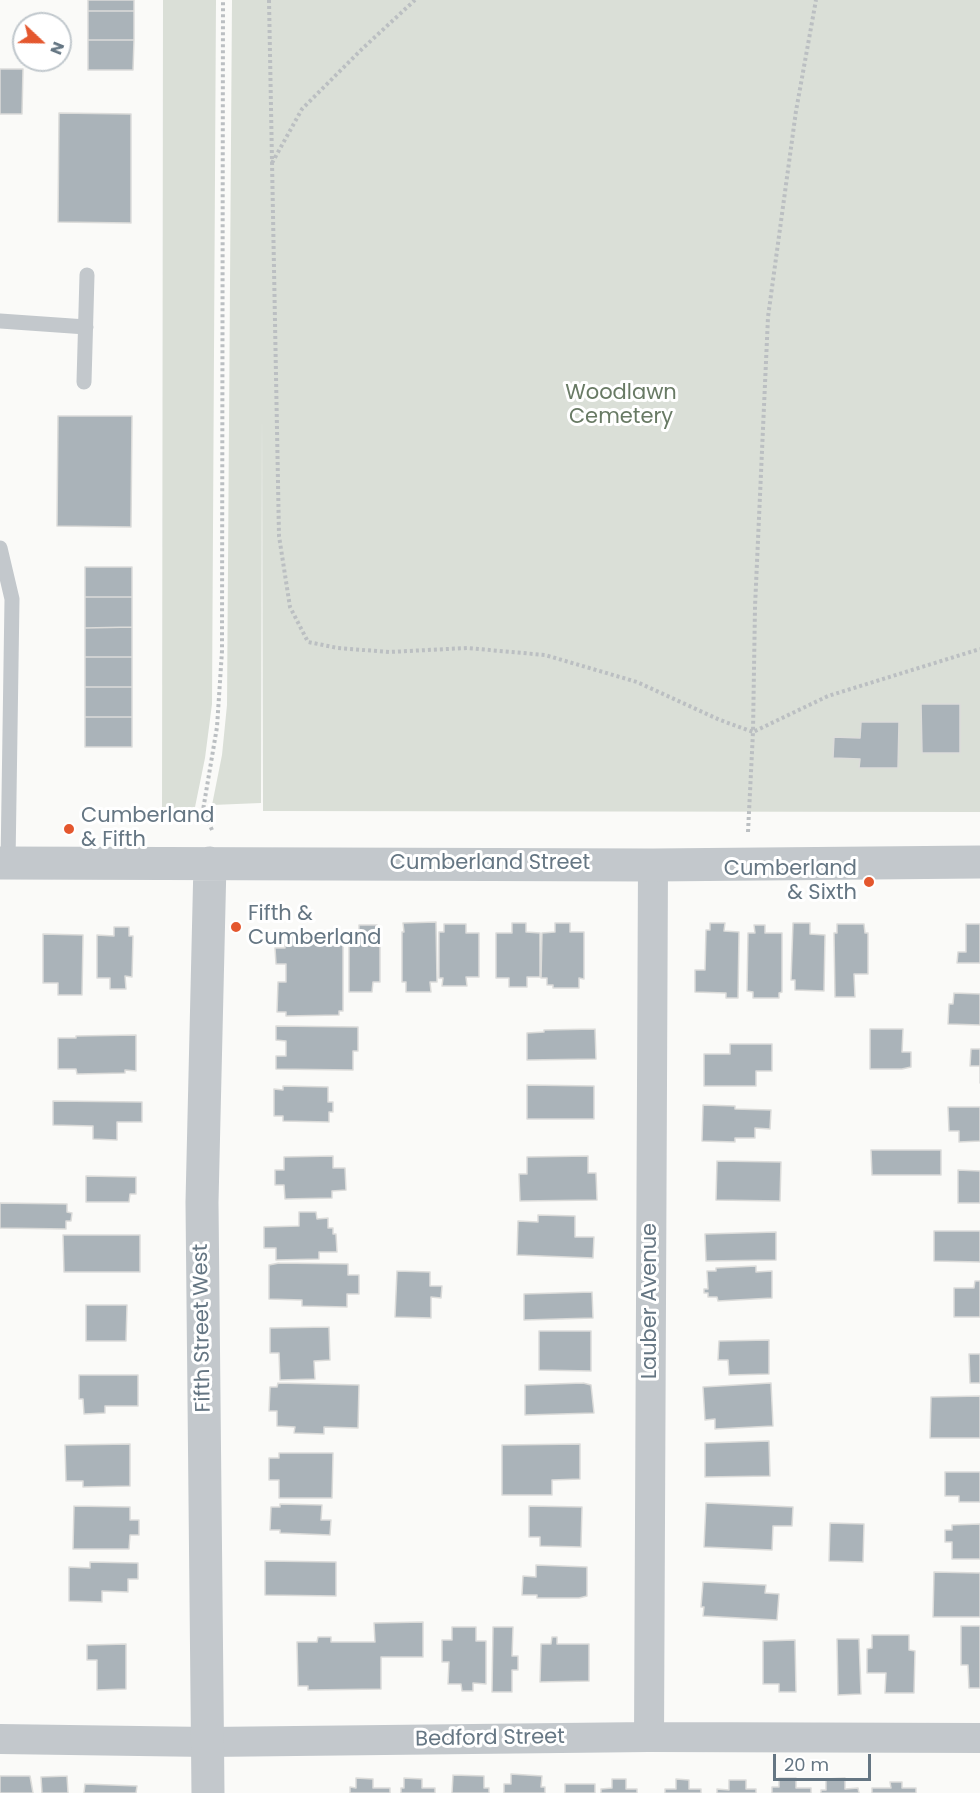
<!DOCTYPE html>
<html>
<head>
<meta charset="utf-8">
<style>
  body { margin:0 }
  #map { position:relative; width:980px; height:1793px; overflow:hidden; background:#fafaf8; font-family:Poppins,sans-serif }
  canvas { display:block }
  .north { position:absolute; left:12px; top:12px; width:60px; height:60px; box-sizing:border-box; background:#fff; border:2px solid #c1c8cd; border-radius:50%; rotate:112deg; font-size:16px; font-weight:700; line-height:24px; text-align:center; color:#657683 }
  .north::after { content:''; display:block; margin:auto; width:21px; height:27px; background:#e4572e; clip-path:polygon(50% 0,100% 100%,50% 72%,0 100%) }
  .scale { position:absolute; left:773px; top:1754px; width:98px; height:27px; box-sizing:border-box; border:3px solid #657683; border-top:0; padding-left:8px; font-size:18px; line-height:21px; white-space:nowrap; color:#657683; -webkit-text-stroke:4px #fff; paint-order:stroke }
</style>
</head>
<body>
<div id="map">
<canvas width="980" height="1793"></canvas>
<div class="north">N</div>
<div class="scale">20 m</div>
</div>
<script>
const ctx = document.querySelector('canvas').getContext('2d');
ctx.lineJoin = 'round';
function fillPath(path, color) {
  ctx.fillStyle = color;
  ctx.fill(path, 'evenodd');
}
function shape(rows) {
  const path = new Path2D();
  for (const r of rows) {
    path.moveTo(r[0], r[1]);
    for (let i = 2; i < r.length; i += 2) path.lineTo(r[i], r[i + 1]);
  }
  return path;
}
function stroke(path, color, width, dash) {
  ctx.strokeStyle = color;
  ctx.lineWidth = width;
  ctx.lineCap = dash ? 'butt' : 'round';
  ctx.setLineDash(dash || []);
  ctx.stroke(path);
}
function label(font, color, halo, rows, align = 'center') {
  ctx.font = font + ' Poppins,sans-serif';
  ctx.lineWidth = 6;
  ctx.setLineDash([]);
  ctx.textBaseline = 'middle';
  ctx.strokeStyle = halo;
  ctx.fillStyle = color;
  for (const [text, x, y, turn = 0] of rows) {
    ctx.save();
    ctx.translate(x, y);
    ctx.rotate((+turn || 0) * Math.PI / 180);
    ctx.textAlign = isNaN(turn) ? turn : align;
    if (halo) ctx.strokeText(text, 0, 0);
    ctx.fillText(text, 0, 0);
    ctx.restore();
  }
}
fillPath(shape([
  [163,0,216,0,212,704,205,758,194,812,162,811],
  [232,0,980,0,980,812,263,811,262,413,261,803,212,805,222,755,227,705]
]), '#dadfd7');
const building = shape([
  [88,0,134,0,134,11,88,11,88,0],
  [88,11,134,11,134,40,88,40,88,11],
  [88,40,134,40,133,70,88,70,88,40],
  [0,69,23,69,22,114,0,114,0,69],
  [59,113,131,114,131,223,58,222,59,113],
  [58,416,132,416,131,527,57,526,58,416],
  [85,567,132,567,132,597,85,597,85,567],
  [85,597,132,597,132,627,85,628,85,597],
  [132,627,132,657,85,657,85,628,132,627],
  [85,657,132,657,132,687,85,687,85,657],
  [85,687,132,687,132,717,85,717,85,687],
  [921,704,960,704,960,753,922,753,921,704],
  [85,717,132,717,132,747,85,747,85,717],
  [861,722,899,722,898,768,859,768,860,759,833,758,834,737,860,738,861,722],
  [436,922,437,982,430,982,431,992,406,992,406,982,402,982,402,932,404,932,403,923,436,922],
  [512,923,526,923,526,932,540,933,540,977,527,977,527,987,509,987,509,978,496,978,496,933,512,933,512,923],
  [555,923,570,923,570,932,584,932,584,979,579,978,579,988,553,988,553,985,547,985,547,978,541,978,542,933,555,932,555,923],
  [710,923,725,923,724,931,739,932,738,998,726,998,726,993,695,992,695,970,705,970,706,930,710,930,710,923],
  [793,923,810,923,810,934,825,935,824,991,795,990,795,980,791,980,793,923],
  [444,924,466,924,466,933,479,933,479,977,466,977,467,986,442,986,443,978,439,978,439,932,444,932,444,924],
  [837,924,864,924,865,933,868,933,868,974,854,974,855,997,835,997,834,933,837,933,837,924],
  [966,924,980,924,980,963,957,963,958,952,966,952,966,924],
  [359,925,377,925,377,934,380,934,380,982,373,982,372,992,349,992,349,934,359,934,359,925],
  [754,925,765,925,765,933,782,933,782,992,779,993,779,998,753,998,753,992,747,991,748,933,755,933,754,925],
  [114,927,129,927,129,936,133,936,132,977,125,976,126,989,110,989,110,978,97,978,97,935,114,936,114,927],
  [43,934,83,935,82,995,58,995,58,983,43,983,43,934],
  [285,935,343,935,343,1011,339,1011,339,1015,286,1016,286,1012,277,1012,278,982,286,982,286,964,276,964,275,948,285,948,285,935],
  [954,993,980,994,980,1025,948,1024,949,1004,953,1004,954,993],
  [276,1026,358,1027,358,1051,353,1051,353,1070,276,1069,276,1056,286,1056,286,1041,276,1040,276,1026],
  [595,1029,596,1059,527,1060,527,1033,544,1032,544,1030,595,1029],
  [870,1029,903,1029,902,1052,911,1052,911,1067,902,1069,870,1069,870,1029],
  [136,1035,136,1071,125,1070,125,1073,77,1074,76,1069,58,1069,58,1038,76,1038,76,1036,136,1035],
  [730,1044,772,1044,772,1071,756,1071,756,1086,704,1086,704,1054,730,1054,730,1044],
  [971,1049,980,1049,980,1083,980,1066,970,1066,971,1049],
  [527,1085,594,1086,594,1119,527,1119,527,1085],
  [283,1086,328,1087,328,1102,333,1102,333,1112,329,1112,329,1122,283,1121,283,1116,274,1116,274,1089,283,1090,283,1086],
  [53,1101,142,1102,142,1122,117,1122,117,1140,93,1139,93,1126,53,1125,53,1101],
  [703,1105,735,1106,735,1109,771,1110,770,1129,755,1128,755,1138,735,1138,735,1142,702,1141,703,1105],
  [948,1107,980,1107,980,1141,959,1142,959,1131,949,1131,948,1107],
  [871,1150,941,1150,941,1175,872,1175,871,1150],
  [333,1156,333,1168,345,1168,346,1190,332,1191,332,1198,285,1199,284,1185,275,1185,275,1170,284,1170,284,1157,333,1156],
  [588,1156,588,1173,596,1173,597,1200,520,1201,519,1174,527,1174,527,1157,588,1156],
  [717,1161,781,1162,780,1201,716,1200,717,1161],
  [958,1170,980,1171,980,1203,958,1203,958,1170],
  [86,1176,136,1177,136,1194,130,1194,129,1202,86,1202,86,1176],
  [0,1203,67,1204,67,1212,72,1213,71,1221,66,1221,66,1229,0,1228,0,1203],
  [299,1212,316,1212,317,1219,328,1218,328,1228,333,1228,333,1234,336,1234,337,1252,319,1252,319,1259,276,1260,276,1248,264,1248,264,1227,299,1226,299,1212],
  [538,1215,575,1216,575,1237,594,1237,593,1258,517,1255,518,1221,538,1222,538,1215],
  [934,1231,980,1231,980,1262,934,1261,934,1231],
  [776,1232,776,1260,706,1261,705,1234,776,1232],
  [63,1235,140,1235,140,1272,64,1272,63,1235],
  [279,1263,348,1264,348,1275,359,1275,359,1294,347,1294,347,1307,302,1306,302,1300,269,1299,269,1265,279,1263],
  [756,1266,756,1272,772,1271,772,1298,718,1301,717,1297,708,1297,708,1293,704,1293,704,1289,708,1289,707,1271,716,1271,716,1268,756,1266],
  [397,1271,430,1272,430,1286,442,1286,441,1298,431,1297,431,1318,395,1317,397,1271],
  [975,1281,980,1281,980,1317,954,1317,954,1288,974,1288,975,1281],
  [592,1292,593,1318,524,1320,524,1294,592,1292],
  [86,1305,127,1305,126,1341,86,1341,86,1305],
  [329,1327,330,1360,314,1361,315,1379,280,1380,279,1353,270,1353,270,1328,329,1327],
  [539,1331,591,1331,591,1371,539,1370,539,1331],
  [769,1340,769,1374,729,1375,728,1360,718,1360,719,1341,769,1340],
  [969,1354,980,1354,980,1383,970,1383,969,1354],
  [79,1375,138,1375,138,1406,105,1406,105,1413,84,1414,83,1399,79,1399,79,1375],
  [278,1383,359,1385,358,1428,324,1427,324,1434,294,1433,295,1427,277,1426,277,1411,269,1411,270,1387,277,1387,278,1383],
  [583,1383,591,1385,594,1413,525,1415,525,1385,583,1383],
  [771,1383,773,1426,715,1429,715,1419,705,1420,703,1387,771,1383],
  [980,1396,980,1438,930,1438,931,1397,980,1396],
  [769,1441,770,1476,705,1477,705,1443,769,1441],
  [130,1444,130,1486,83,1487,83,1481,66,1481,65,1445,130,1444],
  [580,1444,580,1479,552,1480,552,1495,502,1495,502,1445,580,1444],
  [279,1453,333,1453,332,1498,279,1498,279,1480,269,1480,269,1458,279,1458,279,1453],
  [945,1472,980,1472,980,1502,959,1502,959,1496,945,1496,945,1472],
  [706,1503,793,1507,792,1526,773,1526,772,1550,704,1547,706,1503],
  [280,1504,322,1505,321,1520,331,1520,330,1535,280,1533,280,1530,270,1530,271,1507,280,1507,280,1504],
  [74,1506,130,1507,130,1520,139,1520,139,1535,130,1535,129,1549,73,1549,74,1506],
  [529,1506,582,1507,581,1547,540,1546,540,1537,529,1537,529,1506],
  [830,1523,864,1524,863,1562,829,1561,830,1523],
  [980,1524,980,1559,952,1559,952,1542,945,1542,945,1530,952,1530,952,1525,980,1524],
  [265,1561,336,1562,336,1596,265,1595,265,1561],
  [90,1562,138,1563,138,1579,128,1579,128,1592,102,1591,102,1602,69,1601,69,1567,90,1568,90,1562],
  [536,1565,587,1567,587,1596,579,1598,537,1598,537,1595,522,1595,523,1576,536,1577,536,1565],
  [934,1572,980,1573,980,1617,933,1617,934,1572],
  [703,1582,766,1585,765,1593,779,1594,777,1620,703,1616,704,1607,701,1607,703,1582],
  [423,1622,423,1657,381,1657,381,1689,308,1690,308,1686,298,1686,297,1642,317,1642,318,1637,331,1637,331,1642,375,1642,374,1623,423,1622],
  [961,1626,980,1626,980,1688,969,1688,968,1665,961,1665,961,1626],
  [452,1627,476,1627,476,1641,486,1641,486,1684,473,1683,473,1691,462,1691,461,1684,448,1684,449,1662,442,1662,442,1640,452,1640,452,1627],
  [493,1627,513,1627,512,1656,518,1656,518,1670,512,1670,512,1692,492,1692,493,1627],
  [872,1635,909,1635,909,1650,915,1651,914,1693,885,1693,886,1673,867,1673,867,1649,872,1648,872,1635],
  [552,1637,557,1637,557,1644,589,1644,589,1681,540,1682,541,1644,551,1644,552,1637],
  [837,1639,859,1639,861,1694,838,1695,837,1639],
  [795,1640,796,1692,779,1692,779,1684,763,1684,763,1641,795,1640],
  [126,1644,126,1689,97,1690,97,1660,87,1660,87,1645,126,1644],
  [511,1774,542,1776,541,1787,545,1787,545,1793,504,1793,504,1784,511,1784,511,1774],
  [453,1775,484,1776,484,1788,489,1788,489,1793,452,1793,453,1775],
  [0,1776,30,1776,33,1793,0,1793,0,1776],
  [67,1776,68,1793,42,1793,41,1777,67,1776],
  [356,1778,373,1779,373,1788,390,1788,390,1793,350,1793,350,1787,356,1788,356,1778],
  [404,1778,422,1779,422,1788,435,1788,435,1793,401,1793,401,1788,404,1788,404,1778],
  [779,1778,796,1778,796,1788,811,1788,811,1793,772,1793,772,1787,779,1787,779,1778],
  [845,1778,845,1789,858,1788,859,1793,821,1793,821,1790,826,1790,826,1779,845,1778],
  [612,1779,626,1779,626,1789,637,1789,637,1793,601,1793,601,1789,612,1788,612,1779],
  [676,1779,689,1780,689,1789,701,1789,701,1793,665,1793,665,1789,676,1789,676,1779],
  [729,1780,746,1780,746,1789,756,1789,756,1793,717,1793,717,1789,729,1790,729,1780],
  [890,1782,902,1782,902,1788,916,1788,916,1793,872,1793,872,1788,891,1788,890,1782],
  [85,1784,137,1786,136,1793,84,1793,85,1784],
  [565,1784,595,1784,595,1793,565,1793,565,1784]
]);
fillPath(building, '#aab3b9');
stroke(building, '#dcdcda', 1.5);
stroke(shape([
  [269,0,279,536,290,607,308,642,338,648,389,652,467,648,545,655,637,682,720,720,753,732,755,607,768,317,796,111,816,0],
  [272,163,302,109,362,49,415,0],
  [212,830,203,810,217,727,222,651,223,0],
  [748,832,753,732,828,696,980,649]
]), '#bbbfc2', 4, [3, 3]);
stroke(shape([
  [0,321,86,327],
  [84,382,87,275],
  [0,548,12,599,8,863]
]), '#c3c8cc', 15);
stroke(shape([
  [649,1737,653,865],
  [0,1739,208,1742,649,1737,980,1738]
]), '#c3c8cc', 30);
stroke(shape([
  [0,863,653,865,980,862],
  [208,1793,202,1202,210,863]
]), '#c3c8cc', 33);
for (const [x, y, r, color] of [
  [69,829,6,"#e4572e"],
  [869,882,6,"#e4572e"],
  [236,927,6,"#e4572e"]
]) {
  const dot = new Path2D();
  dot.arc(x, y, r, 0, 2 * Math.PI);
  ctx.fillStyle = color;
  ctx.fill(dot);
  stroke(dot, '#fff', 2);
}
label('21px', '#687a64', '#fff', [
  ["Woodlawn",621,394],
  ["Cemetery",621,418]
]);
label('21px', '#657683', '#fff', [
  ["Cumberland",81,817],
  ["& Fifth",81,841],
  ["Cumberland",857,870,"right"],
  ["& Sixth",857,894,"right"],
  ["Fifth &",248,915],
  ["Cumberland",248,939]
], 'left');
label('21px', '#657683', '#fff', [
  ["Cumberland Street",490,864],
  ["Lauber Avenue",651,1301,-90],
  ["Fifth Street West",203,1328,-91],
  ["Bedford Street",490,1739,-1]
]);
</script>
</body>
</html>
